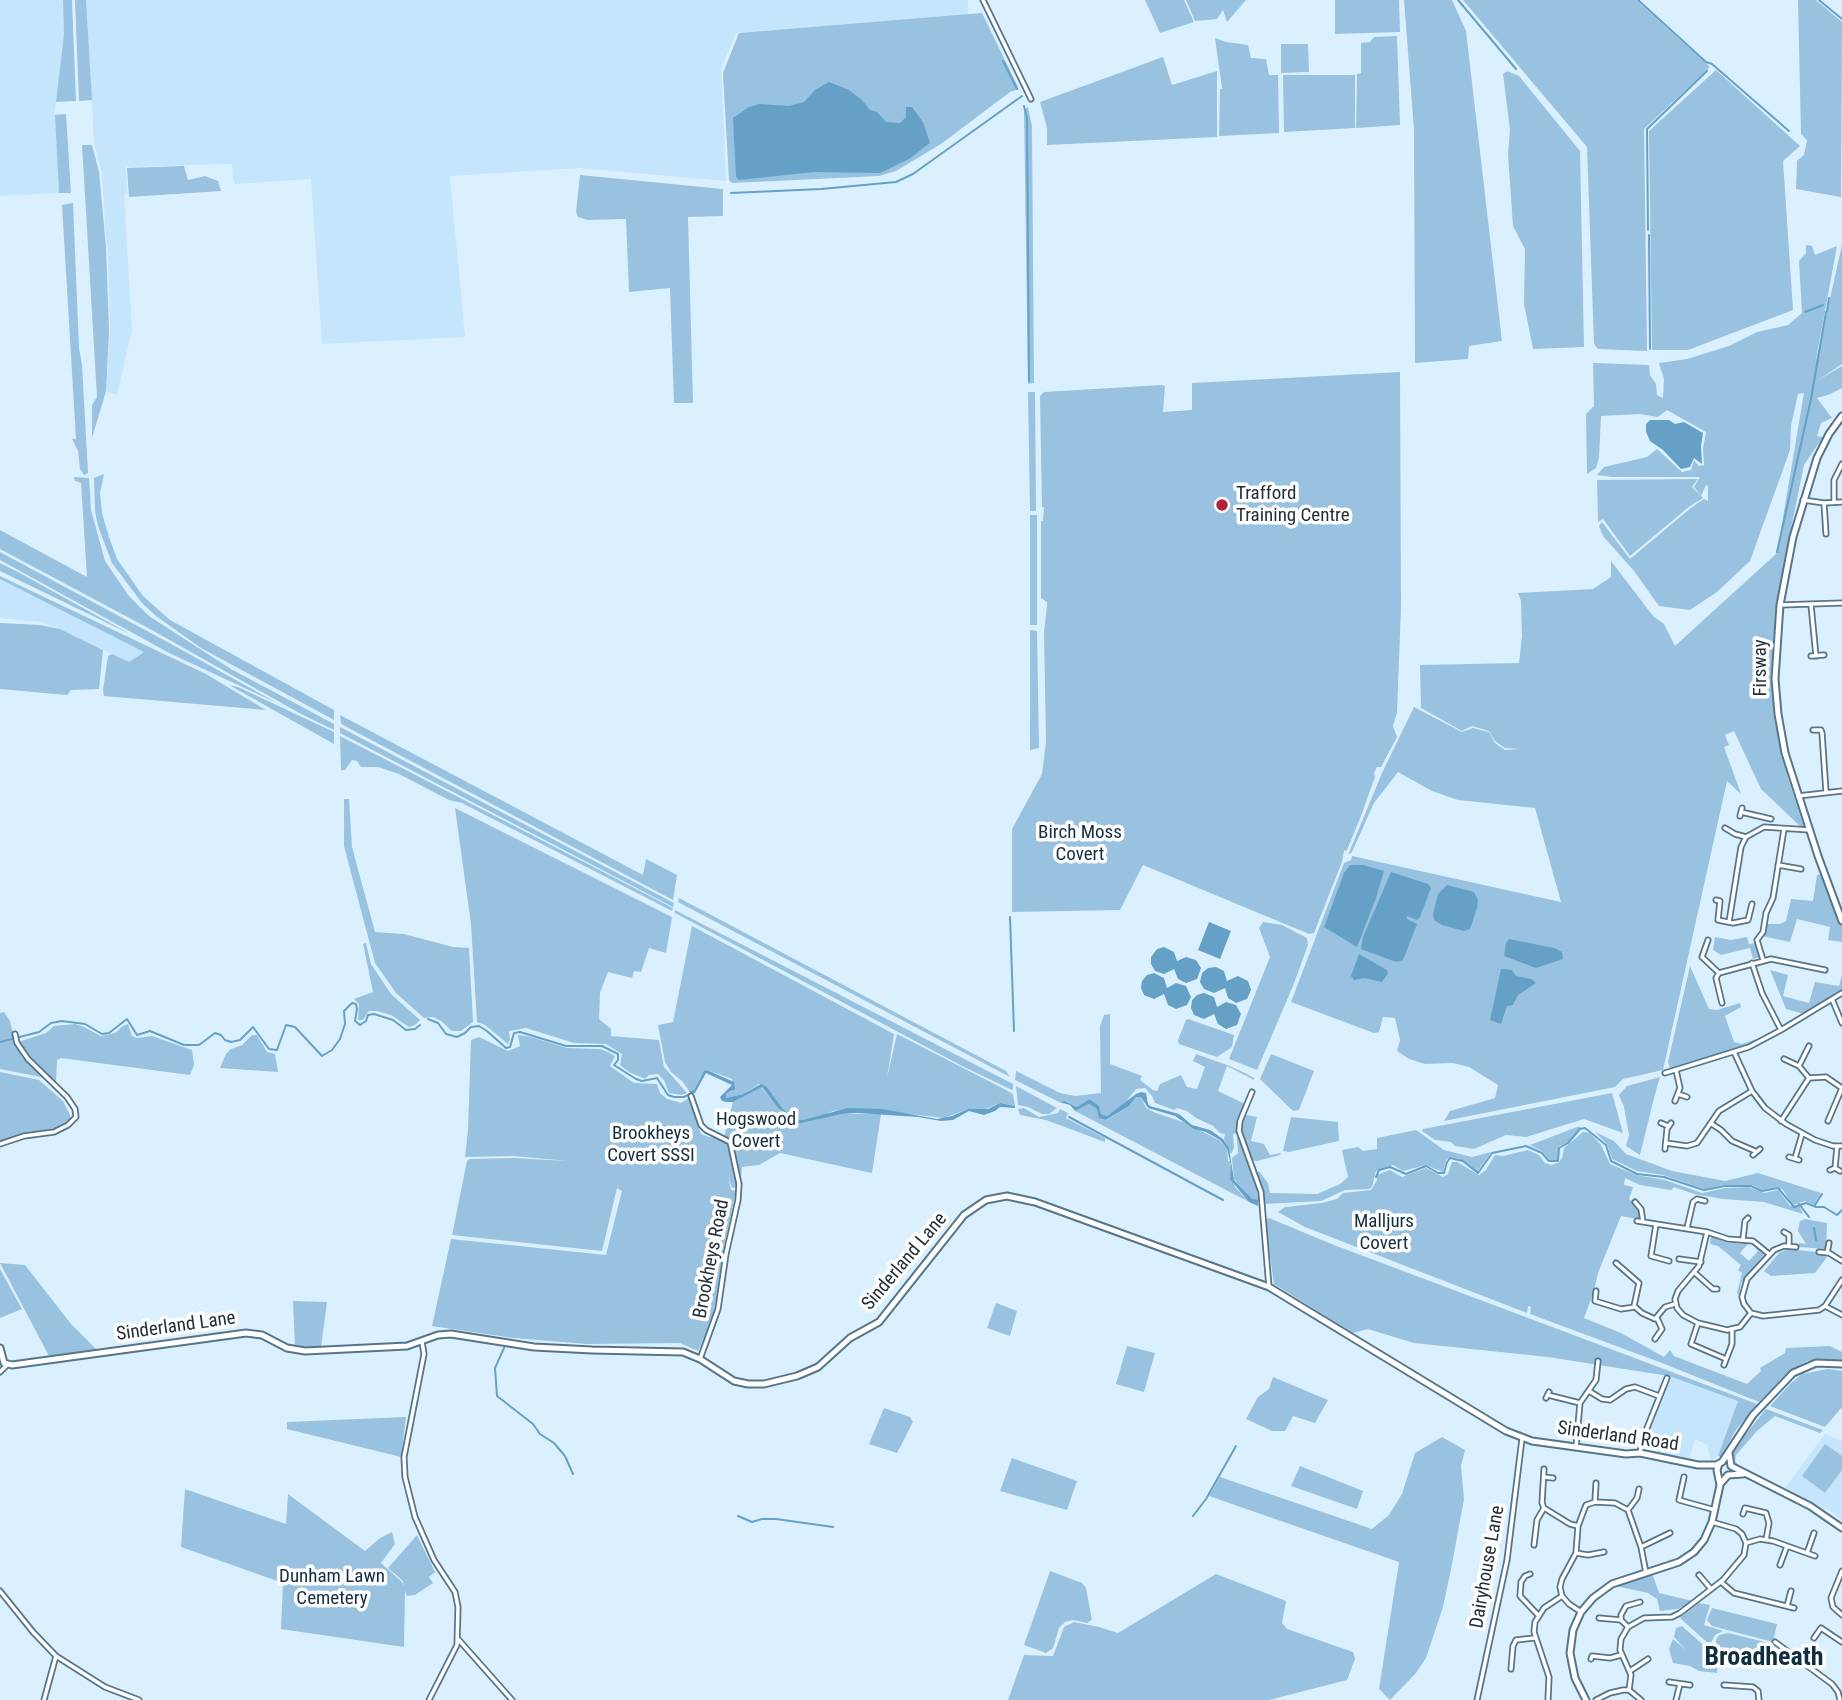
<!DOCTYPE html>
<html>
<head>
<meta charset="utf-8">
<style>
  body { margin:0 }
  canvas { display:block; background:#dbf0fe }
</style>
</head>
<body>
<canvas width="1842" height="1700"></canvas>
<script>
const ctx = document.querySelector('canvas').getContext('2d');
ctx.lineJoin = 'round';
function fillPath(path, color) {
  ctx.fillStyle = color;
  ctx.fill(path, 'evenodd');
}
function shape(rows) {
  const path = new Path2D();
  for (const r of rows) {
    path.moveTo(r[0], r[1]);
    for (let i = 2; i < r.length; i += 2) path.lineTo(r[i], r[i + 1]);
  }
  return path;
}
function stroke(path, color, width, dash) {
  ctx.strokeStyle = color;
  ctx.lineWidth = width;
  ctx.lineCap = dash ? 'butt' : 'round';
  ctx.setLineDash(dash || []);
  ctx.stroke(path);
}
function label(font, color, halo, rows, align = 'center') {
  ctx.font = font + ' "Roboto Condensed",sans-serif';
  ctx.lineWidth = 7;
  ctx.setLineDash([]);
  ctx.textBaseline = 'middle';
  ctx.strokeStyle = halo;
  ctx.fillStyle = color;
  for (const [text, x, y, turn = 0] of rows) {
    ctx.save();
    ctx.translate(x, y);
    ctx.rotate((+turn || 0) * Math.PI / 180);
    ctx.textAlign = isNaN(turn) ? turn : align;
    if (halo) ctx.strokeText(text, 0, 0);
    ctx.fillText(text, 0, 0);
    ctx.restore();
  }
}
fillPath(shape([
  [0,0,63,0,64,34,55,112,59,193,0,196],
  [86,0,968,0,968,15,736,33,721,68,726,181,579,168,450,176,465,337,322,344,311,179,235,184,233,179,232,164,126,167,127,194,124,195,132,330,117,395,106,391,110,332,108,248,106,241,102,174,94,142],
  [0,579,145,652,129,662,60,629,41,622,0,618],
  [1669,1376,1738,1401,1720,1454,1711,1461,1707,1445,1695,1439,1689,1460,1651,1453,1642,1448],
  [1825,1434,1842,1441,1842,1520,1826,1508,1824,1509,1785,1488]
]), '#c4e5fc');
fillPath(shape([
  [63,0,72,0,76,101,56,102,64,34],
  [75,0,86,0,92,100,79,101],
  [1145,0,1184,0,1194,22,1160,33],
  [1186,0,1246,0,1227,22,1223,10,1217,19,1195,21],
  [1335,0,1399,0,1400,32,1335,34],
  [1404,0,1452,0,1466,31,1502,341,1469,346,1468,359,1415,363,1414,130],
  [1463,0,1636,0,1710,67,1644,129,1647,351,1598,349,1594,344,1587,147],
  [1798,0,1816,0,1842,22,1841,197,1796,189,1797,161,1804,155,1807,140,1801,134],
  [982,13,1019,89,1010,92,941,144,896,171,879,176,732,183,729,180,723,73,739,33],
  [1397,36,1400,125,1356,128,1357,74,1361,73,1361,43,1370,42,1374,37],
  [1215,38,1226,42,1248,45,1251,58,1266,59,1269,75,1278,75,1279,133,1219,136,1220,89,1224,88,1222,88],
  [1281,44,1308,44,1309,72,1281,73],
  [1163,57,1172,85,1217,71,1217,137,1047,145,1047,128,1040,102],
  [1716,70,1800,146,1783,161,1793,310,1688,350,1652,350,1649,131],
  [1507,71,1519,76,1580,151,1584,347,1533,349,1524,304,1525,249,1513,226,1508,154,1510,130,1503,74],
  [1283,75,1355,75,1355,128,1284,132],
  [1028,107,1032,126,1034,383,1028,384,1024,110],
  [66,114,71,193,59,193,55,115],
  [82,145,92,145,99,172,106,247,109,331,106,391,92,438,92,405,97,397],
  [184,166,188,180,205,176,218,181,221,191,129,197,127,168],
  [580,175,723,189,723,216,688,217,693,403,674,403,670,288,629,292,626,219,587,220,578,217,576,212],
  [73,203,79,348,82,365,88,473,84,475,80,469,78,451,72,439,76,439,62,205],
  [1806,245,1812,246,1815,255,1837,246,1815,365,1842,245,1842,364,1815,382,1842,366,1842,388,1828,395,1817,398,1832,418,1821,423,1817,436,1823,437,1804,465,1786,553,1774,634,1771,679,1779,742,1787,775,1804,827,1803,829,1761,789,1734,731,1725,735,1729,745,1724,747,1741,794,1727,781,1663,1070,1623,1079,1615,1087,1444,1121,1450,1111,1495,1098,1498,1085,1469,1067,1453,1063,1425,1064,1409,1059,1397,1051,1400,1040,1395,1018,1383,1017,1379,1032,1374,1033,1291,1002,1344,863,1351,860,1352,856,1561,902,1535,808,1458,800,1432,791,1398,772,1374,803,1352,852,1348,855,1382,773,1414,707,1462,732,1473,728,1489,732,1495,743,1505,750,1520,749,1505,748,1495,741,1489,731,1472,726,1462,731,1421,708,1420,665,1519,663,1522,636,1521,601,1518,593,1593,589,1611,577,1611,561,1653,616,1664,624,1675,646,1777,553,1804,393,1798,394,1791,426,1790,450,1750,561,1717,592,1690,610,1659,606,1634,571,1603,536,1599,526,1602,522,1630,559,1692,507,1704,499,1708,501,1708,486,1706,485,1701,496,1694,487,1700,477,1612,477,1597,475,1604,467,1647,457,1657,449,1682,472,1691,470,1694,460,1699,466,1704,465,1703,448,1706,432,1667,410,1658,417,1639,414,1601,416,1599,457,1596,468,1587,474,1586,414,1594,406,1593,363,1649,365,1650,375,1656,384,1657,395,1663,398,1664,379,1659,363,1687,359,1729,346,1757,332,1788,325,1802,313,1799,261,1806,253],
  [1400,372,1401,608,1397,712,1393,726,1397,737,1381,767,1377,767,1374,773,1375,777,1361,816,1347,850,1344,851,1342,862,1314,933,1309,934,1143,865,1120,910,1012,912,1012,829,1042,774,1046,742,1044,632,1047,605,1047,602,1041,598,1041,521,1043,521,1044,507,1042,507,1040,396,1044,392,1162,385,1165,386,1163,412,1192,410,1192,383],
  [1028,392,1035,392,1036,511,1030,511],
  [104,474,100,493,102,513,109,537,117,559,143,596,170,620,334,710,334,720,201,648,156,616,142,603,112,563,98,526,95,511,94,478],
  [74,477,89,478,91,510,105,561,129,596,149,616,231,669,334,724,334,730,301,714,150,629,0,549,0,530,87,577,81,483,75,481],
  [1698,479,1692,487,1703,498,1690,506,1630,556,1603,519,1598,522,1597,480],
  [1030,515,1037,515,1037,625,1030,625],
  [0,552,173,645,277,703,171,654,0,560],
  [0,563,18,572,132,635,0,571],
  [0,576,206,674,266,710,104,696,103,690,108,656,112,654,129,662,144,652,0,579],
  [0,623,40,625,60,629,103,650,99,689,71,690,67,695,0,689],
  [1030,630,1037,631,1039,748,1030,750],
  [229,685,238,687,334,732,334,744],
  [340,715,643,875,646,859,677,875,673,900,343,725,341,723],
  [340,727,674,903,673,907,340,733],
  [340,736,673,908,672,911,462,803,449,800,399,774,378,767,361,767,357,761,352,760,345,770,341,770],
  [344,799,349,799,352,847,375,932,404,934,453,947,469,948,473,1022,461,1031,452,1031,441,1021,433,1017,424,1018,396,993,375,963,344,846],
  [455,808,672,917,666,953,649,948,641,972,634,971,632,978,608,972,600,993,599,1019,611,1029,611,1036,659,1040,664,1067,687,1093,682,1095,669,1093,664,1080,658,1074,649,1075,645,1079,629,1072,620,1065,622,1054,606,1044,574,1043,526,1028,509,1031,510,1039,508,1044,485,1025,477,1022,471,924],
  [1823,873,1842,926,1842,942,1828,940,1830,927,1797,919,1790,942,1762,936,1766,924,1780,924,1786,921,1791,899,1813,901,1817,875],
  [679,898,1006,1071,1010,1077,678,902],
  [675,910,1013,1084,1013,1089,1012,1090,962,1066,675,913],
  [1263,922,1282,925,1292,930,1307,938,1308,945,1293,986,1257,1070,1229,1059,1270,957,1259,928],
  [692,926,894,1034,887,1078,897,1034,1006,1090,1013,1094,1015,1106,1000,1103,981,1111,968,1109,944,1118,883,1111,843,1110,833,1111,818,1118,803,1120,796,1119,783,1109,767,1087,759,1084,743,1094,726,1098,726,1094,733,1091,732,1079,707,1070,701,1076,694,1090,689,1091,682,1081,671,1072,665,1062,658,1025,673,1022],
  [1715,937,1731,940,1747,937,1749,944,1756,943,1760,957,1753,959,1750,948,1721,955,1713,950],
  [366,943,371,964,391,994,420,1020,415,1025,409,1027,391,1015,377,1011,369,1011,363,1020,358,1020,359,1004,354,999,373,992,363,944],
  [1690,966,1709,1009,1717,1010,1740,1003,1741,1007,1725,1016,1734,1042,1742,1044,1756,1039,1757,1041,1733,1051,1670,1068,1668,1062],
  [1770,970,1788,975,1783,996,1809,1003,1815,982,1839,986,1842,975,1842,990,1804,1014,1786,1009],
  [4,1012,10,1021,15,1043,46,1033,54,1026,75,1024,84,1027,101,1036,115,1033,123,1026,128,1024,132,1036,137,1038,152,1036,192,1050,194,1065,190,1075,61,1058,57,1060,56,1084,41,1077,0,1069,0,1013],
  [1110,1014,1110,1064,1142,1076,1140,1080,1153,1090,1157,1091,1160,1084,1181,1075,1187,1087,1197,1089,1205,1067,1193,1061,1196,1054,1227,1065,1245,1073,1254,1078,1254,1084,1254,1080,1227,1066,1218,1091,1245,1104,1238,1122,1238,1133,1233,1134,1234,1148,1231,1154,1224,1139,1225,1134,1220,1133,1213,1126,1196,1118,1187,1111,1177,1108,1174,1110,1155,1103,1152,1096,1145,1088,1136,1089,1125,1103,1107,1116,1101,1114,1100,1109,1089,1099,1077,1107,1066,1101,1059,1102,1015,1080,1016,1071,1060,1093,1075,1096,1101,1093,1100,1026,1104,1015],
  [1188,1019,1234,1035,1232,1047,1217,1057,1179,1044,1178,1040,1186,1020],
  [252,1035,257,1035,267,1052,275,1054,278,1072,220,1068,226,1054,231,1049,242,1045],
  [518,1035,531,1037,567,1048,600,1049,608,1052,615,1056,610,1066,634,1083,657,1084,660,1093,667,1099,681,1103,689,1098,701,1134,709,1137,724,1138,733,1102,761,1087,777,1107,797,1124,842,1114,881,1114,872,1173,780,1153,759,1165,742,1167,740,1187,732,1188,728,1176,731,1190,736,1191,724,1246,713,1318,698,1351,680,1343,587,1344,513,1338,432,1326,451,1239,606,1255,622,1191,617,1188,602,1251,452,1235,467,1161,470,1159,513,1158,568,1161,513,1156,465,1157,468,1130,471,1040,479,1037,508,1051,520,1046],
  [1271,1054,1314,1071,1299,1110,1293,1111,1260,1079],
  [0,1072,39,1080,63,1101,70,1115,70,1119,55,1128,20,1135,0,1142],
  [1660,1077,1654,1098,1640,1155,1626,1146,1629,1135,1624,1107,1619,1095,1627,1086],
  [1016,1086,1057,1108,1049,1114,1042,1114,1028,1107,1018,1105],
  [1612,1093,1623,1133,1584,1119,1526,1137,1506,1135,1474,1149,1455,1146,1451,1142,1435,1140,1422,1131,1423,1129],
  [1136,1097,1141,1097,1146,1108,1156,1113,1183,1122,1219,1140,1227,1149,1228,1161,1230,1161,1235,1187,1249,1202,1075,1111,1089,1104,1097,1109,1101,1119,1107,1120,1129,1106],
  [1024,1108,1039,1117,1058,1113,1060,1109,1068,1113,1066,1118,1105,1138,1105,1142,1046,1120,1020,1115,1018,1109],
  [1246,1115,1257,1117,1251,1141,1264,1144,1270,1155,1281,1153,1280,1155,1257,1161,1251,1160,1243,1144,1241,1133,1241,1122],
  [1291,1117,1338,1122,1339,1141,1289,1152,1283,1151],
  [1577,1127,1581,1127,1578,1133,1568,1142,1558,1147,1558,1160,1550,1160,1543,1152,1530,1145],
  [1416,1130,1444,1150,1472,1157,1491,1152,1477,1172,1460,1159,1451,1157,1446,1160,1443,1172,1426,1165,1403,1171,1393,1165,1376,1171,1372,1187,1369,1189,1345,1190,1321,1201,1264,1204,1257,1173,1259,1171,1268,1183,1270,1193,1317,1194,1340,1184,1348,1177,1342,1150,1358,1147,1363,1151,1377,1149,1377,1138],
  [1583,1132,1590,1133,1601,1145,1610,1164,1636,1175,1665,1180,1702,1193,1726,1188,1749,1187,1764,1193,1778,1190,1790,1206,1799,1205,1803,1214,1764,1202,1723,1199,1694,1194,1674,1187,1671,1190,1640,1185,1625,1178,1624,1185,1633,1187,1629,1199,1639,1208,1640,1217,1638,1219,1621,1216,1598,1273,1594,1291,1584,1318,1621,1333,1664,1357,1670,1350,1674,1356,1747,1384,1761,1371,1760,1368,1785,1353,1786,1348,1830,1346,1842,1352,1842,1361,1823,1359,1807,1361,1790,1370,1759,1402,1662,1363,1530,1314,1531,1307,1528,1306,1527,1313,1305,1227,1278,1212,1285,1207,1322,1203,1337,1199,1343,1193,1371,1190,1377,1180,1377,1175,1390,1170,1402,1177,1426,1168,1443,1177,1448,1174,1452,1162,1457,1162,1479,1175,1486,1170,1495,1155,1503,1156,1528,1150,1539,1155,1545,1163,1551,1165,1558,1163,1562,1158,1564,1148],
  [1595,1132,1614,1141,1626,1154,1672,1171,1725,1181,1758,1173,1821,1193,1814,1205,1805,1201,1793,1205,1783,1190,1777,1187,1763,1190,1752,1185,1724,1185,1705,1189,1663,1175,1637,1171,1612,1159,1607,1144],
  [1239,1136,1257,1187,1258,1200,1252,1200,1234,1179,1232,1158,1238,1153,1237,1138],
  [1269,1218,1334,1245,1757,1404,1736,1430,1721,1457,1718,1456,1738,1401,1669,1376,1548,1357,1414,1343,1368,1329,1353,1333,1274,1284,1265,1221],
  [1805,1219,1827,1223,1826,1249,1799,1247,1799,1243,1806,1244,1798,1231,1800,1221],
  [1711,1236,1728,1243,1748,1244,1740,1253,1749,1261,1758,1251,1752,1244,1764,1255,1741,1283,1739,1295,1737,1293,1742,1273,1738,1270,1741,1265,1718,1246,1710,1244],
  [1788,1249,1817,1252,1817,1255,1827,1257,1815,1273,1771,1276,1764,1271,1779,1253],
  [0,1263,25,1265,71,1324,97,1350,49,1356],
  [0,1269,22,1309,0,1318],
  [293,1301,327,1302,321,1347,295,1348],
  [996,1303,1017,1311,1010,1336,987,1328],
  [1127,1346,1155,1353,1144,1392,1116,1384],
  [1828,1369,1842,1371,1842,1407,1825,1427,1770,1406,1790,1384,1802,1374],
  [1273,1377,1328,1400,1315,1423,1293,1416,1285,1431,1272,1431,1246,1419,1258,1397,1269,1389],
  [884,1408,910,1417,913,1422,897,1453,869,1444],
  [1766,1409,1823,1430,1820,1433,1775,1416,1757,1431,1736,1455,1735,1461,1740,1468,1733,1461,1732,1454,1744,1436],
  [406,1417,401,1457,287,1429,287,1422],
  [1442,1437,1465,1450,1461,1466,1464,1499,1451,1569,1443,1607,1426,1658,1416,1673,1390,1700,1379,1689,1399,1562,1209,1496,1220,1477,1372,1529,1389,1515,1402,1494,1415,1453],
  [1825,1444,1842,1456,1842,1470,1825,1493,1802,1476],
  [1012,1458,1077,1481,1067,1510,1000,1491],
  [1300,1466,1363,1491,1357,1509,1291,1486],
  [185,1489,286,1524,288,1494,365,1551,380,1538,392,1532,395,1544,381,1563,402,1582,404,1586,403,1581,388,1568,417,1535,435,1572,429,1577,433,1583,415,1595,407,1596,405,1591,404,1647,281,1629,283,1583,181,1547],
  [1050,1571,1082,1583,1086,1588,1092,1620,1087,1623,1073,1620,1065,1622,1059,1628,1053,1648,1046,1653,1024,1645],
  [1652,1573,1659,1593,1693,1601,1678,1609,1660,1611,1657,1599,1648,1593,1616,1586],
  [1216,1574,1286,1601,1282,1623,1287,1629,1353,1652,1355,1659,1347,1680,1269,1700,1008,1700,1024,1655,1053,1656,1064,1627,1074,1622,1099,1627,1118,1633],
  [1699,1603,1710,1605,1704,1625,1723,1631,1715,1635,1710,1645,1680,1618],
  [1712,1608,1777,1624,1773,1642,1712,1626,1707,1620],
  [1682,1626,1709,1650,1716,1648,1716,1640,1719,1635,1728,1633,1769,1643,1761,1662,1718,1658,1717,1673,1699,1671,1690,1666,1673,1663,1669,1649,1673,1639,1686,1650,1674,1637,1676,1628]
]), '#98c2df');
fillPath(shape([
  [829,82,849,90,862,100,870,110,877,112,886,122,900,123,906,117,906,107,912,107,923,122,930,143,909,159,880,173,814,172,739,180,736,177,733,118,749,107,759,104,789,106,804,102,815,90],
  [1650,420,1669,420,1675,424,1684,422,1703,433,1701,446,1702,464,1694,458,1690,467,1681,469,1663,450,1650,441,1646,432,1646,424],
  [1350,865,1363,865,1384,871,1376,898,1357,947,1324,927,1344,873],
  [1391,872,1428,884,1431,888,1420,917,1417,920,1407,916,1407,919,1417,924,1403,960,1396,962,1361,949,1363,937],
  [1447,885,1474,892,1478,900,1477,908,1470,929,1464,931,1442,925,1434,920,1433,914,1438,894],
  [1209,922,1231,931,1220,959,1198,950],
  [1509,939,1554,948,1562,952,1563,959,1536,968,1504,956,1506,943],
  [1164,947,1174,952,1177,961,1186,957,1196,960,1201,968,1197,979,1186,983,1178,979,1174,969,1164,974,1155,971,1151,964,1151,957,1157,949],
  [1359,954,1387,970,1388,973,1382,982,1364,978,1354,980,1351,976],
  [1216,967,1224,971,1227,981,1238,976,1248,981,1251,990,1247,999,1236,1003,1228,998,1225,988,1214,993,1204,989,1200,982,1202,973,1208,968],
  [1501,969,1512,970,1516,976,1531,979,1536,983,1518,995,1513,1005,1507,1006,1501,1024,1490,1020],
  [1154,973,1164,978,1167,988,1176,983,1186,986,1191,997,1187,1005,1176,1009,1168,1005,1164,994,1154,999,1144,995,1141,988,1142,981,1147,975],
  [1204,993,1214,997,1217,1007,1226,1002,1236,1005,1241,1014,1237,1025,1226,1029,1218,1024,1214,1014,1204,1019,1194,1015,1191,1008,1192,1000,1197,995],
  [707,1070,734,1082,735,1089,726,1094,726,1098,743,1094,761,1084,767,1087,783,1109,796,1119,803,1120,848,1108,882,1109,937,1119,952,1116,968,1109,988,1109,1000,1103,1015,1106,1015,1108,1000,1107,995,1111,984,1115,969,1111,953,1120,941,1121,918,1117,857,1113,842,1114,797,1124,777,1107,762,1087,733,1102,727,1102,722,1101,720,1097,732,1085,706,1073,695,1093,691,1094,689,1091,694,1090,704,1071],
  [1141,1092,1146,1093,1148,1104,1150,1106,1179,1114,1192,1125,1210,1130,1223,1139,1229,1148,1234,1180,1252,1199,1258,1200,1258,1206,1249,1202,1230,1179,1231,1165,1227,1149,1220,1140,1206,1132,1194,1129,1175,1116,1148,1108,1141,1097,1136,1097,1129,1106,1106,1120,1099,1118,1097,1109,1089,1104,1075,1111,1070,1105,1059,1102,1065,1101,1077,1107,1089,1099,1099,1106,1101,1114,1107,1116,1136,1094]
]), '#65a1c7');
stroke(shape([
  [1458,0,1516,69],
  [1638,0,1706,62,1712,64,1789,131],
  [1819,0,1842,19],
  [1003,61,1017,89],
  [1024,106,1027,118,1029,381],
  [731,193,821,189,896,182,913,174,1022,96],
  [1648,230,1647,129,1707,71],
  [1649,235,1650,349],
  [1827,311,1829,298],
  [1805,312,1823,305],
  [1777,552,1811,399,1826,312],
  [1010,917,1014,1031],
  [428,1019,438,1023,446,1034,457,1037,465,1033,471,1027,479,1026,487,1031,506,1048,510,1047,514,1033,520,1032,566,1046,602,1046,618,1054,618,1060,614,1065,636,1079,642,1081,657,1078,668,1095,674,1097,684,1097,692,1093],
  [0,1042,39,1032,51,1023,62,1021,85,1024,102,1034,109,1033,127,1019,137,1035,150,1031,184,1045,199,1045,215,1033,221,1035,225,1040,231,1042,240,1040,253,1027,269,1049,277,1050,286,1025,295,1027,322,1056,332,1050,340,1039,345,1024,344,1011,352,1003,356,1004,357,1009,355,1021,360,1025,366,1021,368,1015,374,1014,393,1020,406,1030,415,1029,420,1025],
  [1069,1117,1223,1200],
  [1376,1177,1379,1170,1390,1167,1406,1174,1426,1166,1438,1173,1444,1173,1447,1162,1450,1158,1463,1161,1478,1173,1492,1153,1526,1146,1542,1153,1549,1161,1558,1161,1559,1148,1568,1143,1580,1129,1585,1128,1606,1145,1611,1161,1637,1174,1664,1177,1704,1190,1725,1186,1751,1186,1762,1191,1778,1188,1794,1207,1806,1203,1816,1207,1824,1207,1837,1215,1842,1210],
  [1799,1204,1809,1217],
  [1815,1205,1822,1194],
  [1814,1228,1816,1240],
  [504,1348,495,1368,497,1396,533,1424,540,1434,554,1443,565,1456,573,1474],
  [738,1516,752,1522,762,1519,776,1519,833,1527],
  [1193,1516,1206,1499,1236,1446]
]), '#65a1c7', 2);
const street = shape([
  [983,0,1031,99],
  [1803,500,1824,503,1842,502],
  [1834,502,1834,480,1842,464],
  [1824,503,1826,534],
  [1780,605,1842,603],
  [1811,605,1816,656],
  [1811,656,1824,655],
  [1813,730,1821,730,1822,733,1826,792],
  [1798,796,1842,791],
  [1741,812,1771,819],
  [1740,816,1742,808],
  [1725,828,1735,834,1746,837],
  [1778,865,1801,869],
  [1716,900,1720,901,1718,920,1733,923,1748,920,1752,904],
  [1729,922,1741,847,1746,837,1764,827,1810,830],
  [1708,940,1702,957,1719,973],
  [1763,960,1757,940,1763,932,1766,913,1773,898,1784,829],
  [1752,963,1762,993,1781,1030],
  [1832,999,1842,1023],
  [1722,1003,1716,978,1719,973,1771,959,1825,970],
  [1734,1052,1752,1091,1765,1108,1786,1124,1815,1140,1833,1146,1842,1146],
  [1784,1059,1799,1066,1809,1078],
  [1799,1066,1809,1046],
  [1665,1073,1749,1047,1781,1030,1842,993],
  [1252,1092,1240,1121,1239,1131,1261,1192,1269,1287],
  [1678,1094,1687,1097],
  [691,1096,701,1125,706,1130,730,1142,739,1184,738,1200,726,1254,718,1309,700,1359],
  [1675,1101,1680,1088,1676,1070],
  [1781,1121,1809,1078,1826,1077,1842,1088],
  [1828,1121,1842,1088],
  [1661,1123,1668,1126],
  [1712,1124,1721,1130,1732,1141,1755,1151],
  [1666,1143,1687,1146,1697,1143,1719,1111,1752,1091],
  [0,1144,24,1136,54,1132,68,1125,76,1117,75,1109,67,1097,28,1059,17,1043,15,1034],
  [1665,1149,1667,1129,1671,1123],
  [1753,1155,1760,1149],
  [1789,1157,1799,1160],
  [1795,1158,1802,1134],
  [1835,1168,1837,1147],
  [1830,1170,1835,1168,1840,1171],
  [1635,1202,1641,1209,1643,1222],
  [1637,1221,1707,1232,1728,1239,1753,1241,1769,1254],
  [1656,1224,1651,1256,1669,1261],
  [1687,1228,1693,1202,1697,1199,1705,1201],
  [1707,1232,1699,1266,1678,1291,1675,1299,1677,1308,1683,1315,1698,1323,1727,1330,1740,1327,1751,1313],
  [1784,1232,1789,1235,1789,1246],
  [1743,1239,1745,1221,1748,1218],
  [1796,1247,1784,1246,1774,1250,1747,1279,1742,1297,1744,1304,1751,1313,1763,1316,1819,1310,1825,1306,1842,1280],
  [1819,1252,1829,1253,1842,1261],
  [1827,1253,1829,1243],
  [1679,1259,1701,1262],
  [1616,1263,1639,1283,1634,1306,1642,1313,1655,1319,1665,1307,1675,1304],
  [1695,1273,1713,1289,1717,1289],
  [1596,1291,1595,1301,1621,1309,1635,1307],
  [1825,1306,1842,1315],
  [1698,1323,1691,1344,1726,1359],
  [1655,1339,1662,1329,1657,1318],
  [422,1342,424,1354,404,1457,405,1477,415,1517,434,1560,455,1592,458,1607,457,1645,429,1700],
  [1724,1365,1732,1344,1732,1330],
  [0,1372,7,1365],
  [1589,1391,1602,1399,1610,1400,1626,1389,1635,1387,1659,1396],
  [1548,1395,1580,1403],
  [1546,1398,1549,1392],
  [1576,1447,1580,1403,1596,1380,1598,1361],
  [1640,1453,1643,1438,1667,1378],
  [1544,1469,1542,1503,1544,1508,1570,1524,1578,1526],
  [1544,1477,1553,1478],
  [1684,1477,1679,1500,1715,1510],
  [1595,1501,1596,1483],
  [1628,1510,1637,1498,1639,1489],
  [1743,1514,1745,1508,1766,1513,1769,1523,1766,1540],
  [1746,1543,1760,1539,1773,1541,1815,1556],
  [1534,1545,1537,1520,1544,1508],
  [1641,1547,1670,1533],
  [1576,1553,1588,1555,1604,1552],
  [1807,1553,1814,1533],
  [1780,1565,1787,1546],
  [1842,1571,1831,1598,1833,1607,1842,1615],
  [1530,1574,1525,1576,1521,1582,1520,1596,1538,1615],
  [1699,1575,1711,1589],
  [1721,1582,1734,1593,1794,1608],
  [0,1591,33,1632,56,1656,105,1687,139,1700],
  [1787,1606,1791,1591],
  [1581,1612,1569,1604,1562,1596,1560,1587,1562,1579,1576,1553,1578,1526,1586,1505,1595,1502,1615,1503,1628,1510,1641,1547,1646,1573],
  [1599,1618,1621,1620],
  [1628,1627,1621,1620,1621,1615,1626,1606,1640,1602],
  [1814,1638,1821,1628,1842,1642],
  [458,1639,512,1700],
  [1775,1642,1832,1684,1838,1692,1840,1700],
  [1591,1659,1592,1656,1610,1658,1621,1655],
  [1511,1669,1513,1646,1516,1640,1534,1638],
  [1630,1671,1648,1659],
  [1669,1682,1690,1685],
  [1724,1685,1753,1687,1758,1691,1759,1700],
  [1629,1690,1631,1675,1620,1650,1621,1639,1628,1627,1644,1618,1672,1617,1680,1613,1723,1580,1744,1555,1746,1543,1742,1534,1736,1529,1712,1522],
  [44,1700,56,1656],
  [1477,1700,1507,1560,1522,1439],
  [1548,1700,1549,1677,1534,1632,1535,1622,1544,1608,1562,1596],
  [1596,1700,1610,1693,1623,1690,1629,1690,1641,1700],
  [1676,1700,1680,1684]
]);
const secondary = shape([
  [1842,416,1829,434,1817,458,1793,537,1780,605,1775,679,1778,714,1785,753,1818,856,1842,921],
  [0,1348,4,1363,12,1365,246,1333,262,1335,287,1348,305,1351,407,1346,438,1335,451,1334,534,1347,592,1350,683,1352,700,1359,734,1381,748,1384,764,1384,797,1376,818,1367,850,1338,879,1322,964,1215,986,1200,1007,1196,1035,1202,1269,1287,1506,1431,1532,1441,1626,1454,1640,1453,1698,1465,1716,1465,1722,1462,1753,1415,1793,1373,1816,1363,1842,1364],
  [1729,1453,1731,1466,1810,1506,1842,1528],
  [1721,1483,1728,1475,1743,1474],
  [1586,1700,1575,1678,1570,1653,1573,1630,1581,1612,1593,1598,1612,1584,1679,1562,1694,1552,1704,1540,1712,1522,1720,1485,1717,1470,1719,1464]
]);
stroke(street, '#567589', 7);
stroke(secondary, '#567589', 9);
stroke(street, '#fff', 3.5);
stroke(secondary, '#fff', 5);
for (const [x, y, r, color] of [
  [1222,505,7,"#b3203b"]
]) {
  const dot = new Path2D();
  dot.arc(x, y, r, 0, 2 * Math.PI);
  ctx.fillStyle = color;
  ctx.fill(dot);
  stroke(dot, '#fff', 2.5);
}
label('19px', '#222f38', '#fff', [
  ["Trafford",1236,494],
  ["Training Centre",1236,516]
], 'left');
label('19px', '#222f38', '#fff', [
  ["Firsway",1761,668,-90],
  ["Brookheys Road",712,1259,-79],
  ["Sinderland Lane",905,1262,-50],
  ["Sinderland Lane",176,1327,-8],
  ["Sinderland Road",1618,1437,8],
  ["Dairyhouse Lane",1488,1567,-80]
]);
label('19px', '#132e3f', '#fff', [
  ["Birch Moss",1080,833],
  ["Covert",1080,855],
  ["Hogswood",756,1120],
  ["Covert",756,1142],
  ["Brookheys",651,1134],
  ["Covert SSSI",651,1156],
  ["Malljurs",1384,1222],
  ["Covert",1384,1244],
  ["Dunham Lawn",332,1577],
  ["Cemetery",332,1599]
]);
label('bold 26px', '#102e40', '#fff', [
  ["Broadheath",1764,1658]
]);
</script>
</body>
</html>
